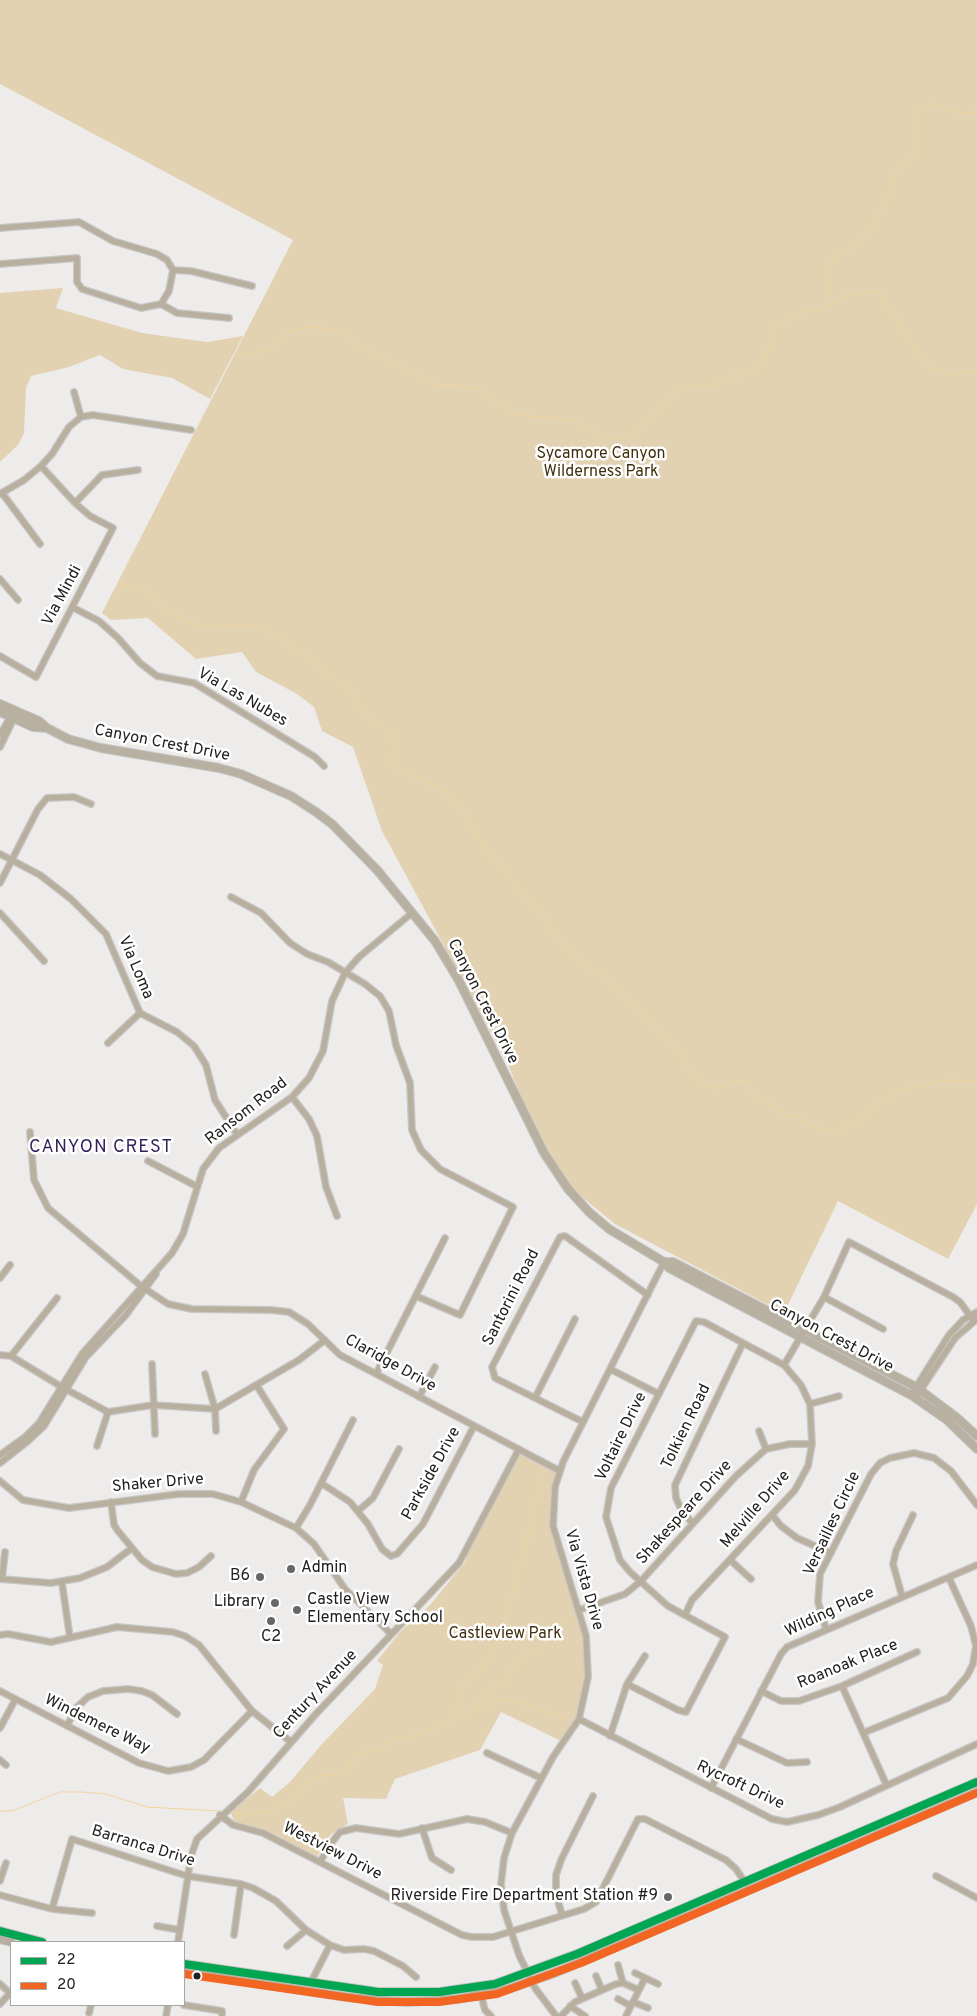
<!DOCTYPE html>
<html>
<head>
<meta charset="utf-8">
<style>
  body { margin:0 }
  #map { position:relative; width:977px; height:2016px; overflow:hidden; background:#eeecea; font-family:Overpass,sans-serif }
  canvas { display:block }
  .legend { position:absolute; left:10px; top:1941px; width:175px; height:65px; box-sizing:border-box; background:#fff; border:1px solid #a6a6a5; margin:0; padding:6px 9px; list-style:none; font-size:15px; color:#21201e }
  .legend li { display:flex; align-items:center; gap:10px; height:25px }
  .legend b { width:25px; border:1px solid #a6a6a5 }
</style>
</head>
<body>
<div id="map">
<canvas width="977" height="2016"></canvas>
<ul class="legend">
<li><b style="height:6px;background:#00a651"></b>22</li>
<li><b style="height:6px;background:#f26522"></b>20</li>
</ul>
</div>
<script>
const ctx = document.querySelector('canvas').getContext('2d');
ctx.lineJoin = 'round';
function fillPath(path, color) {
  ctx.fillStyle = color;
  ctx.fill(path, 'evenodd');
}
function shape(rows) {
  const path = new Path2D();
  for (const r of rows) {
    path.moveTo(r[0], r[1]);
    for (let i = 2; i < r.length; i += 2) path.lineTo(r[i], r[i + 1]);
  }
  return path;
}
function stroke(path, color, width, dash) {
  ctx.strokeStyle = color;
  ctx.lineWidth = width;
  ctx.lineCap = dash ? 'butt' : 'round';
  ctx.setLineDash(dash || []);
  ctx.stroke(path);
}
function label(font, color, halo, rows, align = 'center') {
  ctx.font = font + ' Overpass,sans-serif';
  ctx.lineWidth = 5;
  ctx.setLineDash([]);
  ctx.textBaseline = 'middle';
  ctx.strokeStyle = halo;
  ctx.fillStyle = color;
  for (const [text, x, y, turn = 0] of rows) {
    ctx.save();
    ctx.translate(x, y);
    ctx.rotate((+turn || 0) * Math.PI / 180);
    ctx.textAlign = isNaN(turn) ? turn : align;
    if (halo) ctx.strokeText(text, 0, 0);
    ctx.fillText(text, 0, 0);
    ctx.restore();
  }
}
fillPath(shape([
  [0,0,977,0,977,1204,948,1259,838,1201,784,1313,615,1224,571,1188,546,1150,526,1110,508,1064,382,831,353,747,322,731,314,707,297,694,256,672,242,652,196,659,148,618,111,620,102,613,293,240,0,84],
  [63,288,56,308,142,333,207,342,243,336,210,399,172,378,123,369,100,355,69,367,31,376,26,388,24,433,18,445,0,462,0,293],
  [519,1447,561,1468,553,1518,577,1603,589,1664,577,1717,561,1741,501,1712,480,1750,395,1779,386,1799,343,1798,348,1824,330,1835,317,1857,235,1824,231,1813,242,1803,260,1788,272,1797,289,1783,322,1744,375,1689,383,1665,377,1661,399,1633,430,1605,465,1562,470,1544]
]), '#e2d2b2');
stroke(shape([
  [833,302,829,297,830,281,826,273,839,252,851,247,872,230,886,202,895,172,909,164,919,148,917,112,931,104,961,113,977,112],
  [235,356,256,353,273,347,282,336,292,331,312,327,343,331,362,348,438,385,457,385,481,390,512,414,573,420,594,429,601,435,622,439,653,419,680,389,710,385,762,367,772,341,771,334,775,327,782,322,800,313,819,310,849,295,867,291,879,294,920,356,933,368,950,374,968,372,977,374],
  [119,581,123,585,146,592,167,611,189,622,210,627,248,625,261,627,310,657,353,695,363,713,391,733,395,745,390,761,393,766,450,793,467,817,489,856,537,906,565,949,607,979,637,1006,676,1047,693,1078,714,1089,736,1081,747,1081,754,1095,788,1116,797,1117,811,1125,837,1133,842,1126,867,1116,885,1098,904,1089,947,1080,977,1081],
  [470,1713,490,1690,508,1678,508,1671,518,1666,523,1655,542,1645,554,1634,566,1617],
  [452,1721,462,1686,470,1677,481,1671,502,1631,506,1618,506,1608,513,1592,535,1510,538,1478],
  [0,1811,12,1811,60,1792,82,1792,106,1794,147,1807,221,1811],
  [231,1812,247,1814,267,1812,281,1807,306,1784,320,1776,344,1774,355,1755,359,1753,379,1750,389,1740,396,1737,408,1739,500,1700,514,1700,567,1719]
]), '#f1d49d', 1);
const minor = shape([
  [0,228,79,222,113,241,157,254,167,260,173,270],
  [0,264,77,258,77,282,82,289,141,308,161,304,177,313,229,318],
  [173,270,191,271,252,286],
  [161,304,169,291,173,270],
  [81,417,93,415,191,430],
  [2,493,40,544],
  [0,494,24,480,41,466,52,454,69,427,81,417,74,392],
  [75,503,102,475,138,470],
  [0,579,18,600],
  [72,607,99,621,118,638,140,663,157,676,194,683,315,757,324,766],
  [0,656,36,677,113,528,90,516,75,503,41,466],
  [0,735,12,714],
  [0,747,15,716],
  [0,854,40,875,71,899,106,934,140,1013,177,1032,194,1046,206,1065,215,1100,237,1134],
  [0,883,38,809,47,798,74,797,91,804],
  [231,897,261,913,290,943,307,954,328,962,365,984,380,996,389,1011,396,1045,410,1083,412,1130,421,1150,440,1169,513,1207,460,1315,416,1296],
  [0,913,44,961],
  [108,1043,140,1013],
  [292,1097,309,1119,317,1136,326,1187,337,1216],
  [30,1132,34,1180,48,1208,141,1286,168,1304,192,1309,271,1310,289,1312,308,1324,340,1355,560,1471],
  [148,1161,196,1186],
  [0,1278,10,1265],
  [824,1297,883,1329],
  [0,1355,11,1356,60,1386,108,1412,153,1405,215,1409,299,1360,325,1340],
  [11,1356,57,1298],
  [152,1364,155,1434],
  [784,1365,824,1297,849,1242,953,1297,960,1302,974,1321],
  [610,1369,659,1394],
  [205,1374,215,1409,216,1431],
  [376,1374,445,1238],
  [918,1394,955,1338,977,1319],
  [911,1395,949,1335,963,1320,977,1312],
  [419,1397,435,1367],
  [535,1398,575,1319],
  [810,1404,839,1396],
  [583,1422,495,1378,492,1367,560,1237,565,1236,648,1295],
  [759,1431,766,1449],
  [97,1446,108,1412],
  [0,1455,25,1437,39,1423,82,1354,172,1253,183,1234,203,1169,219,1148,292,1097,309,1078,323,1051,332,1001,345,973,359,957,412,913],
  [0,1463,28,1441,44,1426,86,1357,126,1315,156,1274],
  [0,1481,23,1500,69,1508,179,1494,213,1494,241,1502,296,1528,314,1544,345,1589,391,1634],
  [321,1483,350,1502,368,1524,382,1549,391,1556,397,1554,423,1524,474,1426],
  [111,1502,114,1525,118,1531,142,1560,152,1567,176,1574,187,1573,199,1567,211,1556],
  [241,1502,254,1470,284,1429,257,1386],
  [358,1511,373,1498,399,1449],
  [773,1516,781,1526,797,1538,831,1553],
  [692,1523,681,1509,676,1498,675,1485,743,1343],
  [296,1528,310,1505,353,1420],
  [730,1560,751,1579],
  [0,1579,51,1583,80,1578,107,1567,132,1548],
  [2,1579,5,1552],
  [62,1583,70,1638],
  [902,1596,893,1564,896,1551,913,1515],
  [579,1610,625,1594,641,1581,736,1476,766,1449,790,1444,812,1444],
  [826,1629,818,1602,820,1574,871,1474,880,1463,890,1458,914,1453,934,1458,951,1471,977,1505],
  [0,1635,8,1634,51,1642,117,1627,173,1632,185,1636,199,1645,252,1711,291,1742],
  [627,1684,678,1710,686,1712,725,1637,668,1606,630,1572,620,1560,606,1517,611,1488,696,1321,704,1322,784,1365,801,1385,810,1404,812,1444,808,1466,795,1490,692,1600,685,1615],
  [842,1686,886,1784],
  [0,1691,139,1763,168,1771,191,1767,204,1760,252,1711],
  [761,1691,781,1701,799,1701,842,1686,917,1652],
  [579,1719,772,1819,787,1822,818,1815,840,1807,977,1744],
  [67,1726,76,1708,88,1697,103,1691,128,1689,142,1691,152,1695,177,1714],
  [0,1728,15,1700],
  [863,1733,948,1698,967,1676,973,1664,976,1646,971,1626,949,1578],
  [610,1736,627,1684,645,1656],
  [736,1739,787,1763,807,1762],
  [487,1753,541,1778],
  [0,1760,6,1765],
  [711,1788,781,1654,787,1647,977,1565],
  [220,1815,233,1825,263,1833,462,1935,472,1937,493,1937,584,1909,596,1902,638,1819,645,1819,726,1860,736,1869,744,1881],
  [422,1828,432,1858,451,1870],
  [320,1862,329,1846,340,1832,356,1828,399,1834,467,1819,485,1822,512,1833],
  [936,1876,977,1898],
  [0,1881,6,1863],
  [0,1895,52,1909,92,1913],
  [52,1909,72,1839,187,1876,241,1884,253,1888,276,1901,306,1930,330,1945,344,1950,364,1949,374,1951,403,1966,416,1977],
  [562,1915,556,1894,556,1875,561,1860,593,1796],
  [157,1926,180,1930],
  [234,1935,241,1884],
  [178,1942,191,1856,197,1839,248,1792,315,1715,459,1563,519,1449],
  [287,1946,306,1930],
  [618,1965,623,1983],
  [635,1973,658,1984],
  [596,1976,602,1990],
  [311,1982,330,1945],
  [575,1983,582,1998],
  [0,1984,10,1993],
  [481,1995,485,2010,491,2016],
  [618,1999,631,2006],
  [633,2002,648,2008],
  [0,2004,11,1992],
  [184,2005,222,2011,222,2016],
  [570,2006,585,2016],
  [89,2013,91,2005],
  [166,2016,168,2005],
  [556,2016,535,1988,519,1955,504,1910,501,1884,504,1858,512,1833,553,1757,579,1719,588,1677,586,1636,553,1526,555,1487,563,1462,664,1262],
  [561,2016,575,2002,616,1984,623,1983,639,1990],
  [626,2016,645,1978]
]);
const major = shape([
  [0,704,39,721,47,728,68,739,101,748,219,768,241,774,291,796,316,812,332,824,378,871,435,941,459,981,544,1153,568,1189,589,1212,609,1229,664,1262,669,1268,911,1395,947,1420,977,1449],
  [0,712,33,727,47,728],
  [664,1262,673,1262,916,1387,956,1417,977,1436],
  [0,1931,42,1942],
  [0,1939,11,1942],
  [184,1964,378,1992,439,1992,495,1984,577,1954,977,1782],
  [184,1972,347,1997,406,2002,457,1999,508,1989,557,1972,977,1792]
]);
stroke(minor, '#c8c7c6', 8);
stroke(major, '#c8c7c6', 10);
stroke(minor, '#b8af9f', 5.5);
stroke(major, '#b8b0a1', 8);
stroke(shape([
  [0,1931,42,1942],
  [184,1964,378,1992,439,1992,495,1984,577,1954,977,1782]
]), '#00a651', 8);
stroke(shape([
  [184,1974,378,2002,439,2002,497,1994,581,1963,977,1793]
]), '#f26522', 8);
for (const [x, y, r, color] of [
  [291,1569,5,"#696765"],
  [260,1577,5,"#696765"],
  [275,1603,5,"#696765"],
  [297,1610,5,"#696765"],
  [271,1621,5,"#696765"],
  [668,1897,5,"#696765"],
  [197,1976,4.5,"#21201e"]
]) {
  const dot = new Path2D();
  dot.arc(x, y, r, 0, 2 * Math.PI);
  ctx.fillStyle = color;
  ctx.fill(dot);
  stroke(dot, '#fff', 2);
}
label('16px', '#40300d', '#fff', [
  ["Sycamore Canyon",601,455],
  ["Wilderness Park",601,473],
  ["Castleview Park",505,1635]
]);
label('16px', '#21201e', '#fff', [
  ["Via Mindi",63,596,-62],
  ["Via Las Nubes",242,698,30],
  ["Canyon Crest Drive",162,744,11],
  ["Via Loma",135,968,67],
  ["Canyon Crest Drive",482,1002,63],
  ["Ransom Road",247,1112,-38],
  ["Santorini Road",512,1298,-63],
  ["Canyon Crest Drive",831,1337,28],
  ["Claridge Drive",390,1364,29],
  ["Tolkien Road",687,1427,-64],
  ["Voltaire Drive",622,1437,-64],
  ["Parkside Drive",432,1474,-61],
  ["Shaker Drive",158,1484,-5],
  ["Melville Drive",756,1510,-49],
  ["Shakespeare Drive",685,1513,-48],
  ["Versailles Circle",833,1524,-65],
  ["Via Vista Drive",583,1580,74],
  ["Wilding Place",830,1613,-25],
  ["Roanoak Place",848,1665,-22],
  ["Century Avenue",316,1695,-47],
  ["Windemere Way",97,1725,26],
  ["Rycroft Drive",740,1786,25],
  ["Barranca Drive",143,1847,17],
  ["Westview Drive",332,1852,27]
]);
label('16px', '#21201e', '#fff', [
  ["Admin",301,1569,"left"],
  ["B6",250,1577],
  ["Castle View",307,1601,"left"],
  ["Elementary School",307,1619,"left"],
  ["Library",265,1603],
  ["C2",271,1638,"center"],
  ["Riverside Fire Department Station #9",658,1897]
], 'right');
ctx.letterSpacing = '1px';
label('18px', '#301f59', '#fff', [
  ["CANYON CREST",101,1148]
]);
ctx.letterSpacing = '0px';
</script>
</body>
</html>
